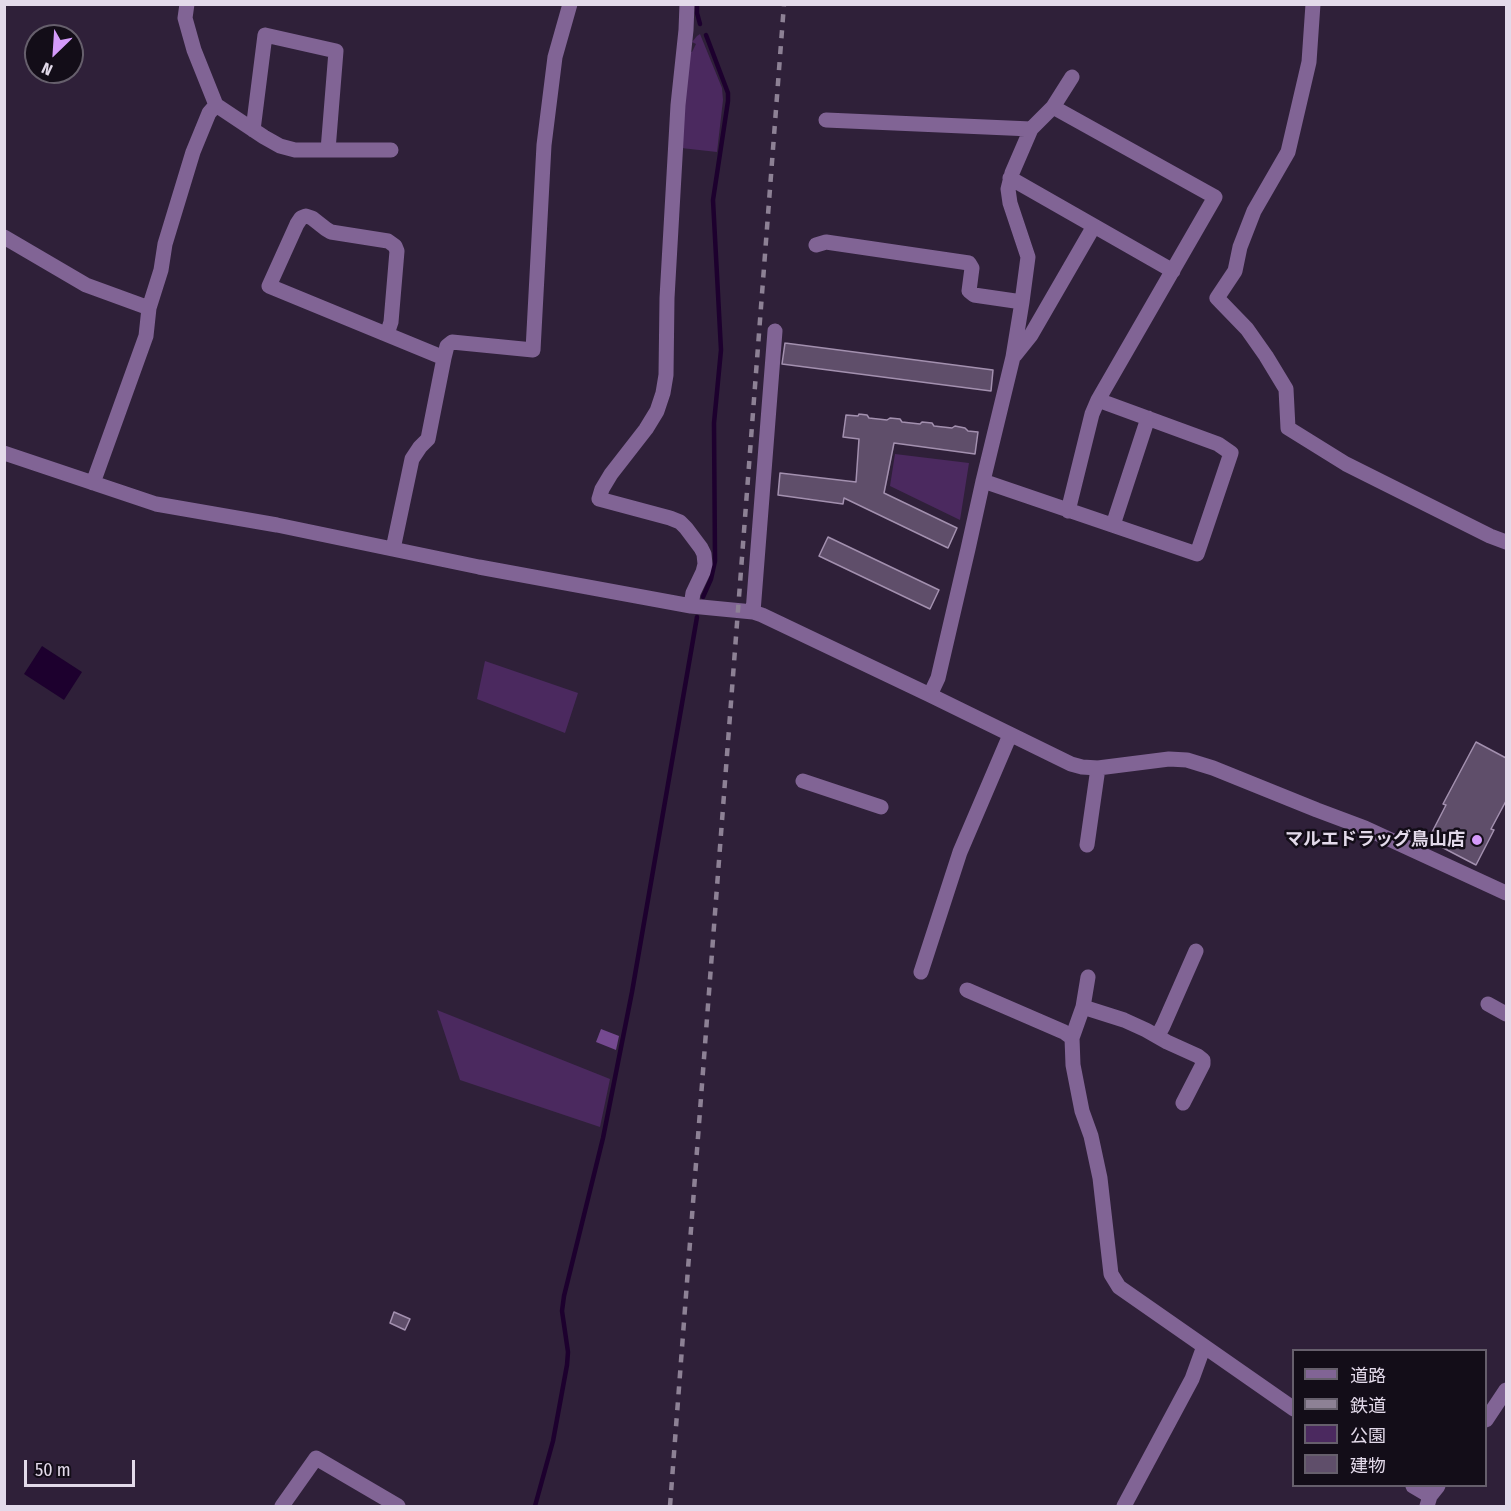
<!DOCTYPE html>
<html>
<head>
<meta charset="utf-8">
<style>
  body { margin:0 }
  #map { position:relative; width:1511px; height:1511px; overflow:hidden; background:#2f2039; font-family:"Fira Sans Condensed","Noto Sans JP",sans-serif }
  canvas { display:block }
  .frame { position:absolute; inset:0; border:6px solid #e3daea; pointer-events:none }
  .legend { position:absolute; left:1292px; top:1349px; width:195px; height:138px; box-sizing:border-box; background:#130d18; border:2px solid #665f6c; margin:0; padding:8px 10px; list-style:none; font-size:18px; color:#e3daea }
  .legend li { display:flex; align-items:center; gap:12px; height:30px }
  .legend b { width:30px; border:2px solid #665f6c }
  .north { position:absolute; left:24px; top:24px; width:60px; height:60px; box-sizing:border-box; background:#130d18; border:2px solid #665f6c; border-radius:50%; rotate:205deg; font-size:16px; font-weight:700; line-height:24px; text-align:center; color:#e3daea }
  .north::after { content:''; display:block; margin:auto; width:21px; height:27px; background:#d59bfb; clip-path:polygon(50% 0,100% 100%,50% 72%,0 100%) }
  .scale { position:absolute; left:24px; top:1460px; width:111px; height:27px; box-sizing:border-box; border:3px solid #e3daea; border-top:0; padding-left:8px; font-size:18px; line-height:21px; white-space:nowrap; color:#e3daea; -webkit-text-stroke:4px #130d18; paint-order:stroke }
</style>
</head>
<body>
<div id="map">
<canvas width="1511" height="1511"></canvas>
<div class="frame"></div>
<ul class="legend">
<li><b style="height:8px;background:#816495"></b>道路</li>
<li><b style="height:8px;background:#8d8195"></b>鉄道</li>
<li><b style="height:16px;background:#4b295f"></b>公園</li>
<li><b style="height:16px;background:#5f4e6a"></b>建物</li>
</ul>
<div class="north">N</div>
<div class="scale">50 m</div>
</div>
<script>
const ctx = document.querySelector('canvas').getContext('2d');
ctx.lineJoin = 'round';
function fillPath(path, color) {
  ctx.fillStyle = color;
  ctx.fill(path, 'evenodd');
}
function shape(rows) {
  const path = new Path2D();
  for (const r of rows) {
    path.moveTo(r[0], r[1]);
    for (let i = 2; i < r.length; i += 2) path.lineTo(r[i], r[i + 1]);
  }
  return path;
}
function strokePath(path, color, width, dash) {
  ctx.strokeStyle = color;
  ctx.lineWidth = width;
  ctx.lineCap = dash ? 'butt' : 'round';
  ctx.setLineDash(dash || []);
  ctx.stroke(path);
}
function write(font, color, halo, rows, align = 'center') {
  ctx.font = font + ' "Fira Sans Condensed","Noto Sans JP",sans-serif';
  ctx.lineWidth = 5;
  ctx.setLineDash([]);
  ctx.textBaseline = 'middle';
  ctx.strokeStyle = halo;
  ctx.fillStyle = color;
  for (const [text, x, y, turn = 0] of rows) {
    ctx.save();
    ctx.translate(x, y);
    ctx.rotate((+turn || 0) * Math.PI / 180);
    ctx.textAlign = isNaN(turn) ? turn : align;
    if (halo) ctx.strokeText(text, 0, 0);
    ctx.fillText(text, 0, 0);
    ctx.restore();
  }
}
fillPath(shape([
  [700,34,722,88,723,100,717,152,681,148,688,51,692,52,696,44,692,42,697,36],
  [895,454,969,463,960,520,890,486],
  [485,661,578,693,565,733,477,699],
  [437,1010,610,1079,600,1127,460,1080]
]), '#4b295f');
fillPath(shape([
  [601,1029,619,1036,616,1050,596,1042]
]), '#754990');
fillPath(shape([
  [42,646,82,672,64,700,24,674]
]), '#1d002e');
strokePath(shape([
  [697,4,697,13,700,24],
  [703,597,711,579,715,561,714,423,721,350,713,200,728,101,728,93,706,35],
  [535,1506,553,1441,567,1365,568,1352,562,1311,564,1296,603,1138,632,992,697,617]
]), '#1d002e', 4.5);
const building = shape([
  [785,343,993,370,991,391,782,364,785,343],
  [859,414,867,415,869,418,887,420,890,418,900,419,902,422,920,424,922,422,932,423,934,426,952,428,955,426,965,428,968,431,978,432,975,454,894,443,884,493,957,528,948,548,844,498,843,504,778,495,780,473,856,482,859,439,843,437,846,415,858,416,859,414],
  [828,537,939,590,930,609,819,556,828,537],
  [1476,742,1506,758,1506,801,1491,829,1494,830,1476,865,1428,840,1446,805,1443,804,1476,742],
  [394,1312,410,1319,405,1330,390,1323,394,1312]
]);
fillPath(building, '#5f4e6a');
strokePath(building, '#a390af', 1.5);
strokePath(shape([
  [687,4,686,30,678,105,667,298,666,375,663,393,657,411,646,429,611,474,602,489,599,499,670,518,680,522,686,528,701,548,704,554,705,564,703,572,693,593,691,606],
  [1313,4,1309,62,1288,152,1254,211,1240,247,1235,271,1217,298,1247,329,1266,356,1286,389,1288,428,1346,464,1490,536,1506,542],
  [216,105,264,137,280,146,295,150,391,150],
  [1053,107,1215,197,1098,400,1092,414,1068,511],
  [826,120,1031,129],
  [253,130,265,35,336,51,328,150],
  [1010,178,1173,271],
  [4,237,86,285,149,308],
  [816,245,826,242,969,263,972,268,969,291,974,295,1022,302],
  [387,334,391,322,397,251,395,246,388,241,331,232,326,229,312,218,306,216,301,218,297,224,269,286,444,358],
  [1015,355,1031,335,1094,226],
  [4,453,156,504,277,525,479,567,691,606,753,612,762,615,930,695,1071,764,1082,767,1098,768,1169,759,1187,760,1213,768,1317,810,1365,828,1506,893],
  [983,481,1197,554,1231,453,1218,444,1098,400],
  [93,483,146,336,149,308,161,270,165,244,193,152,209,113,216,105,194,50,185,18,187,4],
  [1113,525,1148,418],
  [393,549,412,459,420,447,428,439,444,358,447,346,452,342,533,350,544,145,555,57,570,4],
  [753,612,775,331],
  [930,695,938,678,968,549,983,481,1013,357,1022,302,1028,257,1010,203,1008,189,1012,173,1031,129,1053,107,1072,77],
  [803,781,881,807],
  [1087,845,1098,768],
  [921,972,960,852,1010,735],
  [1088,977,1083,1007,1072,1038,1073,1065,1082,1111,1091,1136,1100,1178,1111,1274,1119,1287,1294,1409],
  [967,990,1064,1032,1072,1038],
  [1488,1004,1506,1014],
  [1083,1007,1124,1020,1146,1030,1167,1042,1198,1056,1203,1060,1203,1064,1183,1103],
  [1158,1035,1163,1026,1196,951],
  [1486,1420,1506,1390],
  [1413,1486,1430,1496],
  [282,1506,316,1458,398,1506],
  [1124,1506,1192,1379,1204,1346],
  [1427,1506,1430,1496,1438,1486]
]), '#816495', 15);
strokePath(shape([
  [670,1506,784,4]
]), '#8d8195', 4.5, [8, 8]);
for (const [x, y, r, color] of [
  [1477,840,6,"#d59bfb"]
]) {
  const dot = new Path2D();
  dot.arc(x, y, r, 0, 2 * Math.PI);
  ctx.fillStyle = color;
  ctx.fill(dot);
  strokePath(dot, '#130d18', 2);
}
write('bold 18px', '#e3daea', '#130d18', [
  ["マルエドラッグ鳥山店",1465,840]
], 'right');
</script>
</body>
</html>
